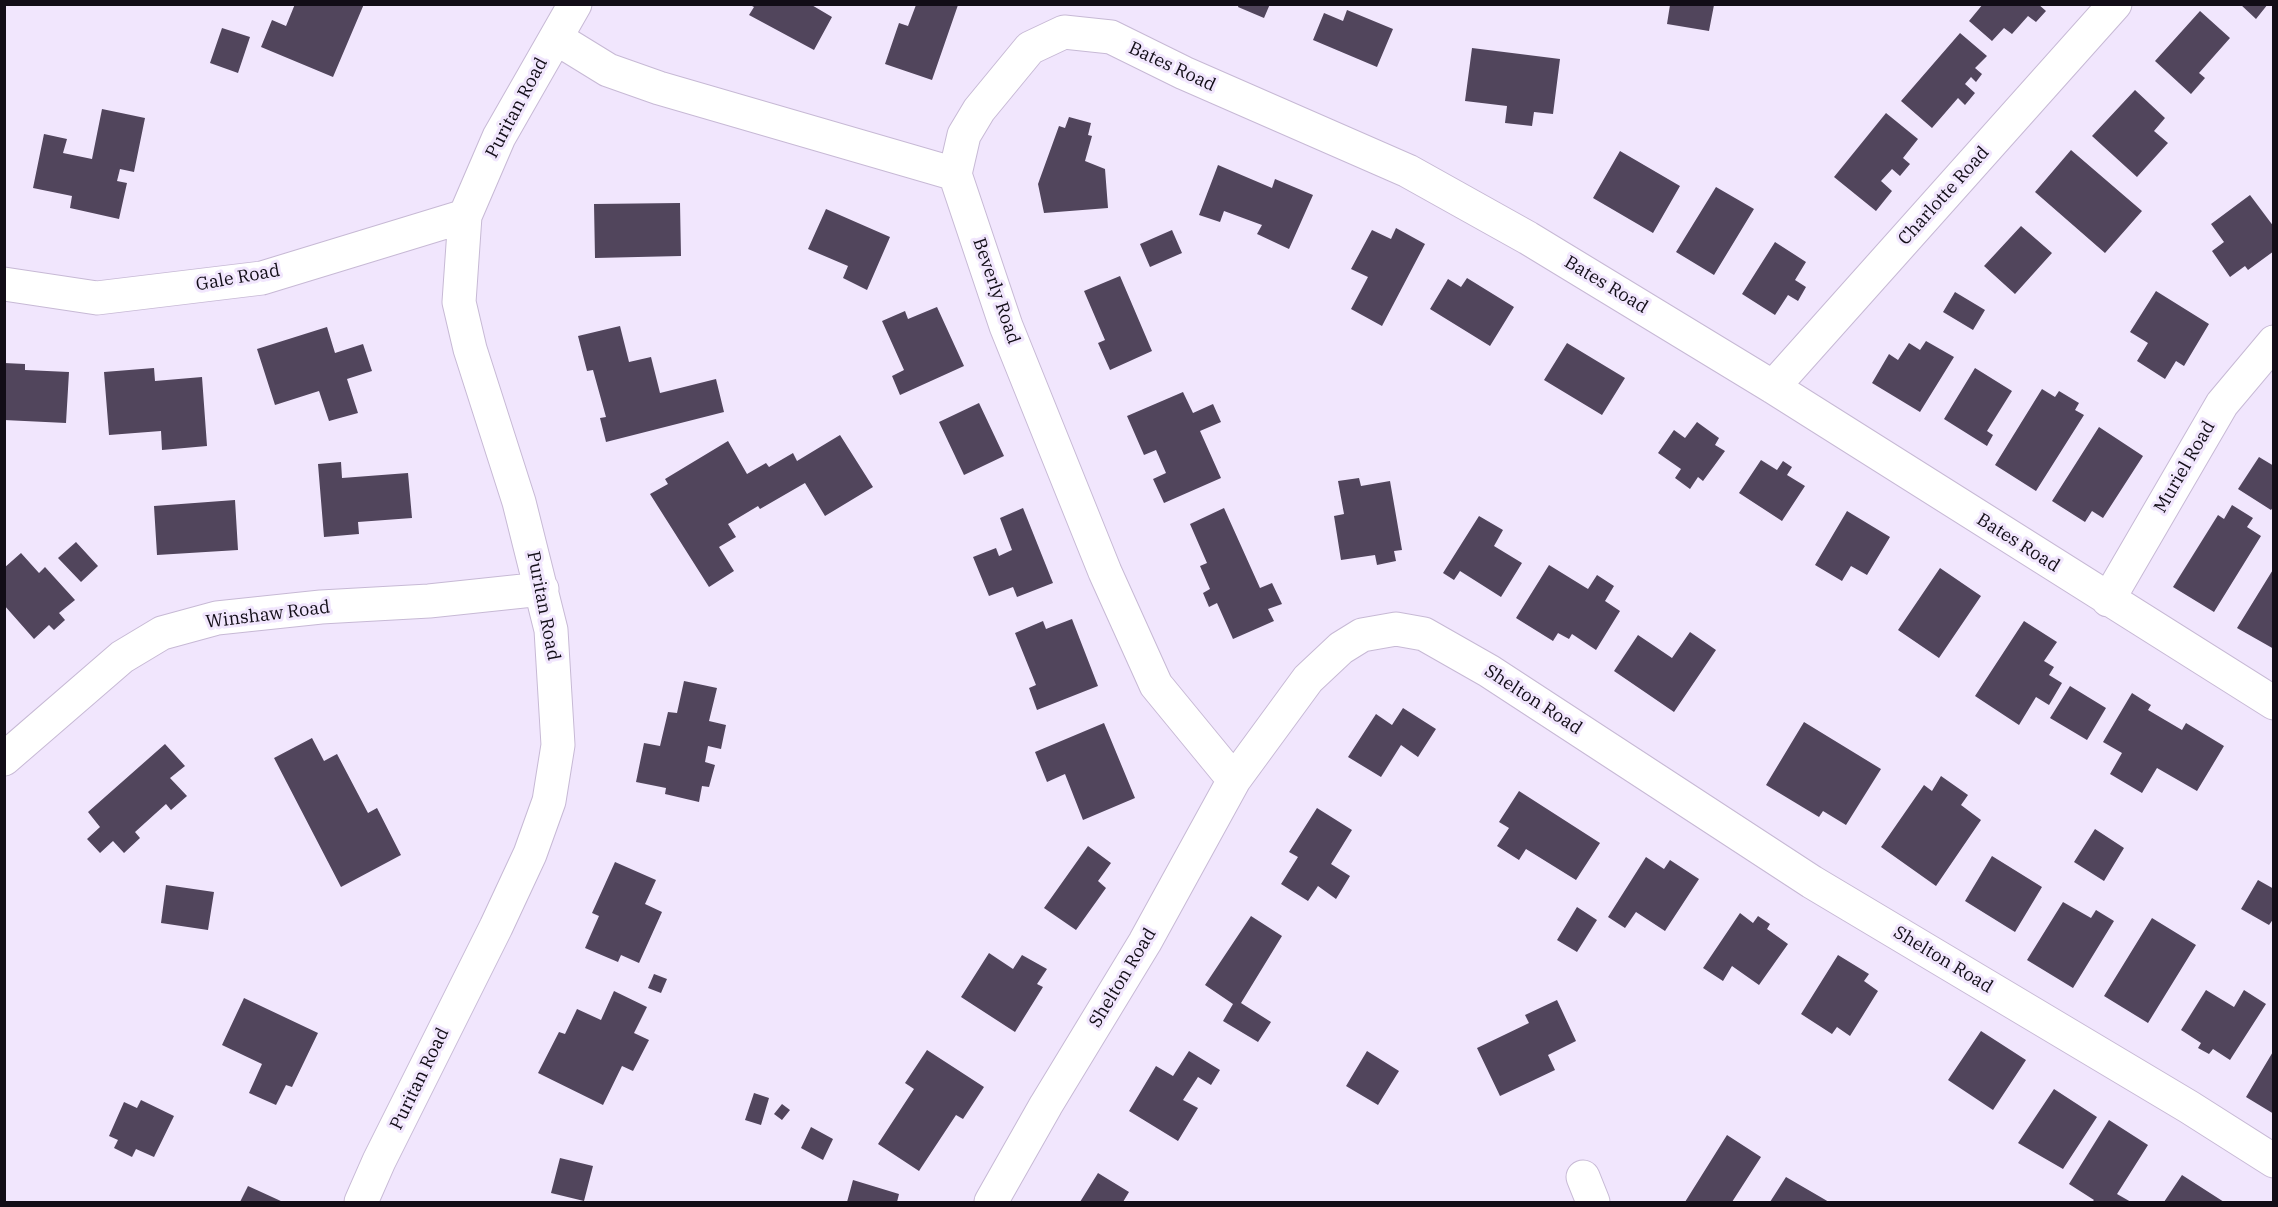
<!DOCTYPE html>
<html>
<head>
<meta charset="utf-8">
<style>
  body { margin:0 }
  #map { position:relative; width:2278px; height:1207px; overflow:hidden; background:#f1e6fd; font-family:"IBM Plex Serif",serif }
  canvas { display:block }
  .frame { position:absolute; inset:0; border:6px solid #120d17; pointer-events:none }
</style>
</head>
<body>
<div id="map">
<canvas width="2278" height="1207"></canvas>
<div class="frame"></div>
</div>
<script>
const ctx = document.querySelector('canvas').getContext('2d');
ctx.lineJoin = 'round';
function fillPath(path, color) {
  ctx.fillStyle = color;
  ctx.fill(path, 'evenodd');
}
function shape(rows) {
  const path = new Path2D();
  for (const r of rows) {
    path.moveTo(r[0], r[1]);
    for (let i = 2; i < r.length; i += 2) path.lineTo(r[i], r[i + 1]);
  }
  return path;
}
function strokePath(path, color, width, dash) {
  ctx.strokeStyle = color;
  ctx.lineWidth = width;
  ctx.lineCap = dash ? 'butt' : 'round';
  ctx.setLineDash(dash || []);
  ctx.stroke(path);
}
function write(font, color, halo, rows, align = 'center') {
  ctx.font = font + ' "IBM Plex Serif",serif';
  ctx.lineWidth = 6;
  ctx.setLineDash([]);
  ctx.textBaseline = 'middle';
  ctx.strokeStyle = halo;
  ctx.fillStyle = color;
  for (const [text, x, y, turn = 0] of rows) {
    ctx.save();
    ctx.translate(x, y);
    ctx.rotate((+turn || 0) * Math.PI / 180);
    ctx.textAlign = isNaN(turn) ? turn : align;
    if (halo) ctx.strokeText(text, 0, 0);
    ctx.fillText(text, 0, 0);
    ctx.restore();
  }
}
fillPath(shape([
  [295,4,364,4,333,77,261,47,272,20,286,26],
  [748,4,810,4,832,17,814,50,749,15,754,7],
  [1239,4,1270,4,1264,18,1238,7],
  [1983,4,2038,4,2046,11,2036,22,2028,16,2012,34,2004,28,1992,41,1969,21],
  [2240,4,2268,4,2256,19],
  [916,5,958,5,932,80,885,64,899,23,908,26],
  [1670,5,1714,5,1709,31,1667,24],
  [1347,10,1393,29,1377,67,1313,40,1324,13,1343,21],
  [2200,11,2230,38,2199,73,2205,78,2191,94,2155,61],
  [222,28,250,37,238,73,210,63],
  [1960,33,1987,56,1975,68,1982,74,1976,82,1971,77,1965,84,1975,93,1965,105,1958,98,1932,128,1901,101],
  [1472,48,1560,59,1553,114,1534,112,1532,126,1505,123,1507,106,1465,101],
  [2135,90,2165,118,2154,131,2168,143,2137,177,2092,136],
  [102,109,145,118,134,172,120,169,117,181,127,183,119,219,70,208,72,196,33,188,44,134,67,139,63,153,92,159],
  [1886,113,1918,139,1903,158,1910,164,1900,176,1892,169,1881,181,1892,191,1876,211,1834,177],
  [1069,117,1091,123,1088,135,1092,136,1085,161,1105,169,1108,208,1044,213,1038,184,1059,126,1065,128],
  [2071,150,2142,211,2105,253,2035,192],
  [1620,151,1680,186,1653,233,1593,198],
  [1218,165,1272,188,1275,179,1313,195,1289,249,1257,234,1262,225,1224,211,1220,222,1199,215],
  [1716,187,1754,209,1714,275,1676,252],
  [2250,195,2274,227,2274,251,2248,270,2245,266,2230,277,2212,251,2224,242,2211,224],
  [680,203,681,256,595,258,594,204],
  [826,209,890,237,867,290,843,278,848,266,808,249],
  [2021,226,2052,253,2015,294,1984,266],
  [1396,228,1425,244,1382,326,1351,309,1368,277,1351,269,1372,230,1391,239],
  [1172,230,1182,253,1150,267,1140,244],
  [1775,242,1806,262,1795,280,1806,287,1798,301,1788,295,1775,315,1742,294],
  [1120,276,1152,351,1110,370,1098,343,1105,340,1084,291],
  [1467,278,1514,307,1490,346,1430,309,1448,279,1461,287],
  [2156,291,2209,324,2184,366,2176,361,2165,379,2137,361,2148,343,2130,332],
  [1955,292,1985,310,1973,330,1943,312],
  [937,307,964,366,900,395,892,376,904,370,882,321,905,311,908,319],
  [620,326,629,362,651,357,660,393,716,379,724,412,606,442,600,418,606,417,593,370,587,371,578,336],
  [327,327,335,353,363,344,372,371,347,379,358,413,329,421,319,391,275,405,257,349],
  [1926,341,1954,357,1920,412,1872,383,1889,354,1898,360,1909,343,1920,350],
  [1567,343,1625,378,1602,415,1544,380],
  [4,363,25,364,25,370,69,372,66,423,4,420],
  [154,368,155,381,202,377,207,446,162,450,161,431,109,435,104,372],
  [1975,368,2012,391,1987,431,1993,435,1987,446,1944,419],
  [2042,389,2055,397,2059,391,2079,403,2075,410,2084,415,2036,491,1995,465],
  [1183,392,1193,413,1213,404,1221,422,1200,431,1221,478,1164,503,1153,479,1166,473,1156,450,1144,455,1127,416],
  [979,403,1004,456,964,475,939,422],
  [1697,422,1719,438,1715,445,1725,451,1703,481,1698,477,1690,489,1675,478,1681,469,1658,453,1674,430,1685,438],
  [2099,427,2143,456,2103,518,2092,511,2085,522,2052,501],
  [840,435,873,487,825,516,805,483,760,509,758,506,728,524,736,537,719,547,734,571,709,587,650,494,668,484,665,479,728,441,747,474,766,463,769,467,793,453,797,461],
  [2259,457,2274,466,2274,506,2271,510,2238,489],
  [1761,460,1777,470,1783,461,1792,467,1787,475,1805,486,1782,521,1739,493],
  [341,462,342,478,408,473,412,518,358,522,359,534,324,537,318,464],
  [1359,478,1361,486,1390,481,1402,550,1394,551,1396,561,1377,565,1375,555,1341,560,1334,516,1344,514,1338,481],
  [235,500,238,550,157,555,154,506],
  [2232,505,2253,518,2247,527,2261,536,2214,612,2173,587,2218,515,2224,519],
  [1023,508,1053,583,1017,597,1013,587,989,596,973,557,996,548,999,556,1012,550,1000,518],
  [1224,508,1260,588,1272,583,1282,604,1268,609,1274,621,1233,639,1217,603,1209,607,1203,593,1210,589,1200,566,1207,563,1190,524],
  [1847,511,1890,537,1867,575,1851,566,1842,581,1815,565],
  [1479,516,1503,530,1494,546,1522,563,1501,597,1460,571,1454,580,1443,573],
  [76,542,98,566,81,582,58,558],
  [21,553,39,573,45,567,75,600,59,613,65,620,54,630,49,625,34,639,4,605,4,568],
  [1549,565,1588,589,1597,575,1614,586,1605,601,1620,611,1596,650,1572,634,1569,639,1558,633,1553,641,1516,618],
  [1940,568,1981,596,1939,658,1898,630],
  [2274,568,2274,649,2237,628],
  [1072,619,1098,686,1037,710,1029,688,1036,685,1015,633,1043,621,1046,629],
  [2024,621,2057,642,2044,661,2054,667,2049,675,2062,683,2049,705,2036,697,2019,725,1975,696],
  [1690,632,1716,650,1674,712,1614,671,1638,635,1672,658],
  [684,681,717,688,709,721,726,725,721,749,708,746,705,762,715,765,709,787,702,786,699,802,665,794,666,788,636,782,644,743,660,746,668,712,677,713],
  [2070,686,2106,708,2087,740,2050,718],
  [2132,693,2151,705,2148,710,2182,730,2186,723,2224,746,2197,791,2157,768,2142,793,2110,774,2122,753,2103,742],
  [1403,708,1436,729,1418,757,1401,745,1381,777,1348,757,1376,714,1392,725],
  [1804,722,1881,769,1846,825,1823,811,1819,817,1766,785],
  [1104,723,1135,798,1083,820,1065,774,1047,782,1035,752],
  [312,738,324,761,337,754,368,813,377,808,401,855,341,887,274,758],
  [165,744,185,766,170,778,187,796,171,810,166,804,135,832,140,838,124,853,113,841,100,853,87,839,100,827,88,812],
  [1941,776,1968,795,1961,805,1981,820,1936,886,1881,847,1924,785,1932,791],
  [1519,791,1600,843,1576,880,1526,849,1519,860,1497,846,1509,828,1499,822],
  [1317,808,1352,830,1331,864,1350,876,1336,899,1318,886,1308,901,1281,884,1298,857,1289,852],
  [2095,829,2124,848,2104,881,2074,862],
  [1088,846,1111,863,1098,881,1106,888,1076,930,1044,908],
  [1992,856,2042,887,2015,932,1965,901],
  [1646,857,1664,869,1670,860,1699,879,1665,931,1636,912,1625,928,1608,917],
  [615,862,656,880,645,904,662,912,639,963,621,955,618,962,585,948,599,916,592,913],
  [2258,880,2274,889,2274,918,2269,925,2241,909],
  [166,885,214,892,208,930,161,923],
  [2063,902,2091,918,2096,910,2114,921,2073,988,2027,960],
  [1577,907,1597,920,1577,952,1557,940],
  [1740,913,1753,923,1758,916,1770,924,1767,929,1788,944,1759,985,1732,966,1723,981,1703,968],
  [1251,916,1282,936,1241,1003,1271,1022,1258,1042,1223,1021,1233,1004,1205,985],
  [2152,918,2196,945,2148,1023,2104,996],
  [989,953,1013,969,1022,955,1047,969,1037,984,1043,987,1015,1032,961,997],
  [1838,955,1869,974,1864,981,1878,991,1850,1036,1837,1027,1832,1034,1801,1014],
  [654,974,667,979,661,993,648,988],
  [2206,990,2234,1007,2244,990,2266,1004,2230,1060,2213,1049,2209,1054,2198,1048,2201,1043,2181,1030],
  [614,991,647,1007,634,1033,649,1040,633,1071,622,1066,603,1105,538,1073,559,1032,565,1034,577,1009,601,1020],
  [244,998,318,1033,292,1087,286,1085,276,1105,249,1093,262,1064,222,1045],
  [1557,1000,1576,1041,1548,1055,1555,1070,1500,1096,1477,1048,1529,1023,1525,1015],
  [1981,1031,2026,1060,1993,1110,1948,1080],
  [927,1050,984,1087,963,1119,956,1115,919,1171,878,1144,914,1089,905,1083],
  [2274,1050,2274,1114,2246,1097],
  [1189,1051,1220,1070,1211,1085,1198,1077,1183,1100,1198,1108,1178,1141,1129,1111,1156,1066,1173,1076],
  [1367,1051,1399,1071,1378,1105,1346,1086],
  [2054,1089,2097,1117,2063,1169,2018,1143],
  [754,1093,769,1098,761,1125,745,1120],
  [141,1100,174,1116,154,1157,136,1149,132,1157,114,1148,118,1140,109,1136,124,1102,137,1108],
  [782,1104,790,1110,782,1120,774,1114],
  [2109,1120,2148,1145,2117,1194,2131,1202,2092,1202,2094,1200,2069,1184],
  [811,1127,833,1139,823,1160,801,1148],
  [1727,1135,1761,1157,1732,1202,1685,1202],
  [560,1158,593,1166,584,1201,551,1193],
  [1098,1173,1129,1192,1123,1202,1080,1202],
  [2182,1175,2224,1202,2164,1202],
  [1786,1177,1829,1202,1770,1202],
  [853,1180,899,1194,897,1202,847,1202],
  [248,1186,283,1202,240,1202]
]), '#51455c');
const minor = shape([
  [556,38,608,70,659,88,955,174,1006,326,1105,572,1156,685,1234,780],
  [955,174,964,135,979,110,1030,48,1064,32,1111,37,1184,73,1408,171,1528,238,1773,387,2274,703],
  [4,284,97,298,262,278,465,216],
  [1773,387,2115,4],
  [2108,600,2222,404,2274,342],
  [4,759,122,657,162,633,217,618,321,607,429,601,542,589],
  [1583,1177,1593,1202],
  [361,1202,379,1161,496,927,530,854,549,801,558,745,551,630,519,502,470,349,459,302,465,216,499,137,575,4],
  [991,1202,1046,1105,1145,942,1234,780,1308,679,1341,648,1362,635,1396,629,1424,634,1489,671,1812,882,2189,1107,2274,1161]
]);
strokePath(minor, '#c7b9d5', 35);
strokePath(minor, '#fff', 33);
write('18px', '#120d17', '#f1e6fd', [
  ["Bates Road",1172,67,25],
  ["Puritan Road",517,108,-62],
  ["Charlotte Road",1944,196,-48],
  ["Gale Road",238,278,-10],
  ["Bates Road",1606,285,31],
  ["Beverly Road",996,291,71],
  ["Muriel Road",2185,467,-60],
  ["Bates Road",2018,543,32],
  ["Puritan Road",543,606,79],
  ["Winshaw Road",268,615,-7],
  ["Shelton Road",1533,700,33],
  ["Shelton Road",1943,960,31],
  ["Shelton Road",1123,978,-59],
  ["Puritan Road",420,1079,-64]
]);
</script>
</body>
</html>
